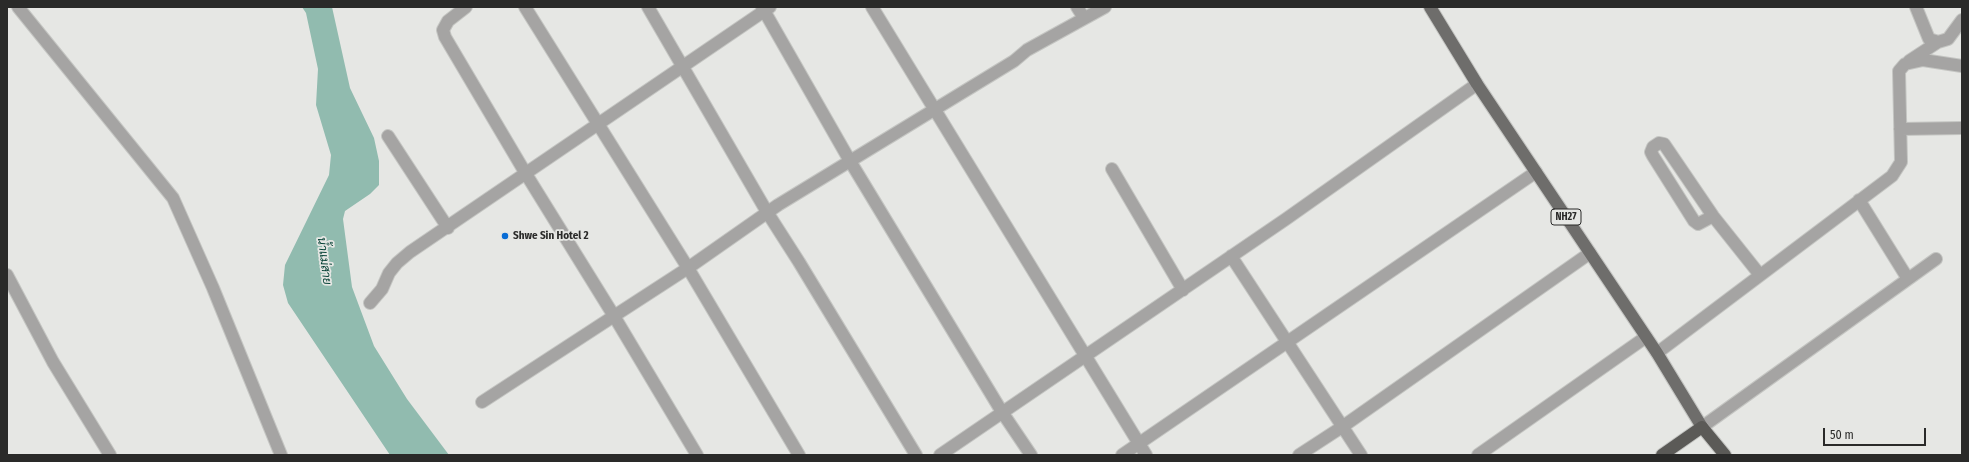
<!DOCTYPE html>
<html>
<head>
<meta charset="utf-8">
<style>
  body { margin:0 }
  #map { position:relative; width:1969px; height:462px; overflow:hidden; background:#e6e7e4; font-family:"Fira Sans Condensed",sans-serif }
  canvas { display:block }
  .frame { position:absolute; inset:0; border:8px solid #2a2a29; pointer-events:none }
  .scale { position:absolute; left:1823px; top:428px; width:103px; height:18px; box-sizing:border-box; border:2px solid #2a2a29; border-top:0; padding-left:5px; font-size:12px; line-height:14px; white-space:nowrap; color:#2a2a29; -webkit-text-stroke:3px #e6e7e4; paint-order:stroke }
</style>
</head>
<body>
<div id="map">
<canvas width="1969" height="462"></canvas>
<div class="frame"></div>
<div class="scale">50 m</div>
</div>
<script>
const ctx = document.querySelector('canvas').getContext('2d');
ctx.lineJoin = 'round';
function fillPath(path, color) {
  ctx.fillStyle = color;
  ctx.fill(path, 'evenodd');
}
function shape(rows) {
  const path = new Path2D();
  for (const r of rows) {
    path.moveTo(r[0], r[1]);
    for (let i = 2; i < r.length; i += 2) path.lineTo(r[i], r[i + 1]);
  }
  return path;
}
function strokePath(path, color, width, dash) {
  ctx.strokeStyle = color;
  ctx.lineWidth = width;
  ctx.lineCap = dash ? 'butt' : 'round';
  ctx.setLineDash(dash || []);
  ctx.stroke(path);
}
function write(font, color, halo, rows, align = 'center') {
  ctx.font = font + ' "Fira Sans Condensed",Sarabun,sans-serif';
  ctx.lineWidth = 3.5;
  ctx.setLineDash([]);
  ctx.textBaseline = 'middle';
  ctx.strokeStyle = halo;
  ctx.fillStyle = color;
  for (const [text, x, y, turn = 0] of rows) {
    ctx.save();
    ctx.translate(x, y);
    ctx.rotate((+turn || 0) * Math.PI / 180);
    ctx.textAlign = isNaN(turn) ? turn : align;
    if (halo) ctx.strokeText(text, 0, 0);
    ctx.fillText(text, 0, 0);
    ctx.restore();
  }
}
fillPath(shape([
  [302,7,332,7,350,88,374,138,379,161,379,185,370,194,345,211,343,219,352,287,374,346,407,399,449,455,390,455,288,303,283,285,285,265,329,175,331,155,316,105,318,69,306,13]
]), '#91bbaf');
const minor = shape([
  [18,7,173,198,213,288,281,455],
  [466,7,448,21,443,30,445,37,526,174,614,316,482,402],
  [525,7,688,268,799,455],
  [648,7,767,212,799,262,916,455],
  [762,7,850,161,1002,412,1031,455],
  [872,7,1146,455],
  [1077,7,1084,18],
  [1916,7,1929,39,1938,42,1948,39,1962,20],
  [1909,61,1938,42],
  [1900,129,1962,128],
  [388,136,448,228],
  [1112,169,1183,290],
  [1859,200,1908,279],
  [1713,216,1698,224,1694,221,1653,156,1651,152,1653,147,1659,143,1664,144,1713,216,1760,275],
  [1231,256,1361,455],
  [7,275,53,362,110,455],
  [370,303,382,289,389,273,397,263,410,252,770,7],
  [1657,353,1892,176,1901,162,1899,71,1905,64,1923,60,1962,66],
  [1702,427,1936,259],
  [697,455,614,316,688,268,778,205,1014,61,1027,50,1105,7],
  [940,455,1286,219,1477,84],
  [1122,455,1536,172],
  [1299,455,1342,427,1590,253],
  [1478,455,1646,337]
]);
const major = shape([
  [1430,7,1477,84,1657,353,1702,427]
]);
const highway = shape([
  [1662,455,1702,427,1725,455]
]);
strokePath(minor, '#c4c5c2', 14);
strokePath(major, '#c4c5c2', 14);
strokePath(highway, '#c4c5c2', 14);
strokePath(minor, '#a5a4a3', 12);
strokePath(major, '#6e6d6b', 12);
strokePath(highway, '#5b5a57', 12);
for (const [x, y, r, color] of [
  [505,236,4,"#076cd5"]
]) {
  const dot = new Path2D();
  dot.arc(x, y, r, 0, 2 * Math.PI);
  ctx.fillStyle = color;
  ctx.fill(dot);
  strokePath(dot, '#e6e7e4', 1.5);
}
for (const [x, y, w] of [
  [1566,217,30]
]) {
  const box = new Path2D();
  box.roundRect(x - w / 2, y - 8, w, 16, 3);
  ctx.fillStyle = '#e6e7e4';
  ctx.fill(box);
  strokePath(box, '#2a2a29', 1);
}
write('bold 10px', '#2a2a29', null, [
  ["NH27",1566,217]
]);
write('bold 11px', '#2a2a29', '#e6e7e4', [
  ["Shwe Sin Hotel 2",513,236]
], 'left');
write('italic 12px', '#003e32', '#e6e7e4', [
  ["น้ำแม่สาย",324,261,83]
]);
</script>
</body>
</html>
